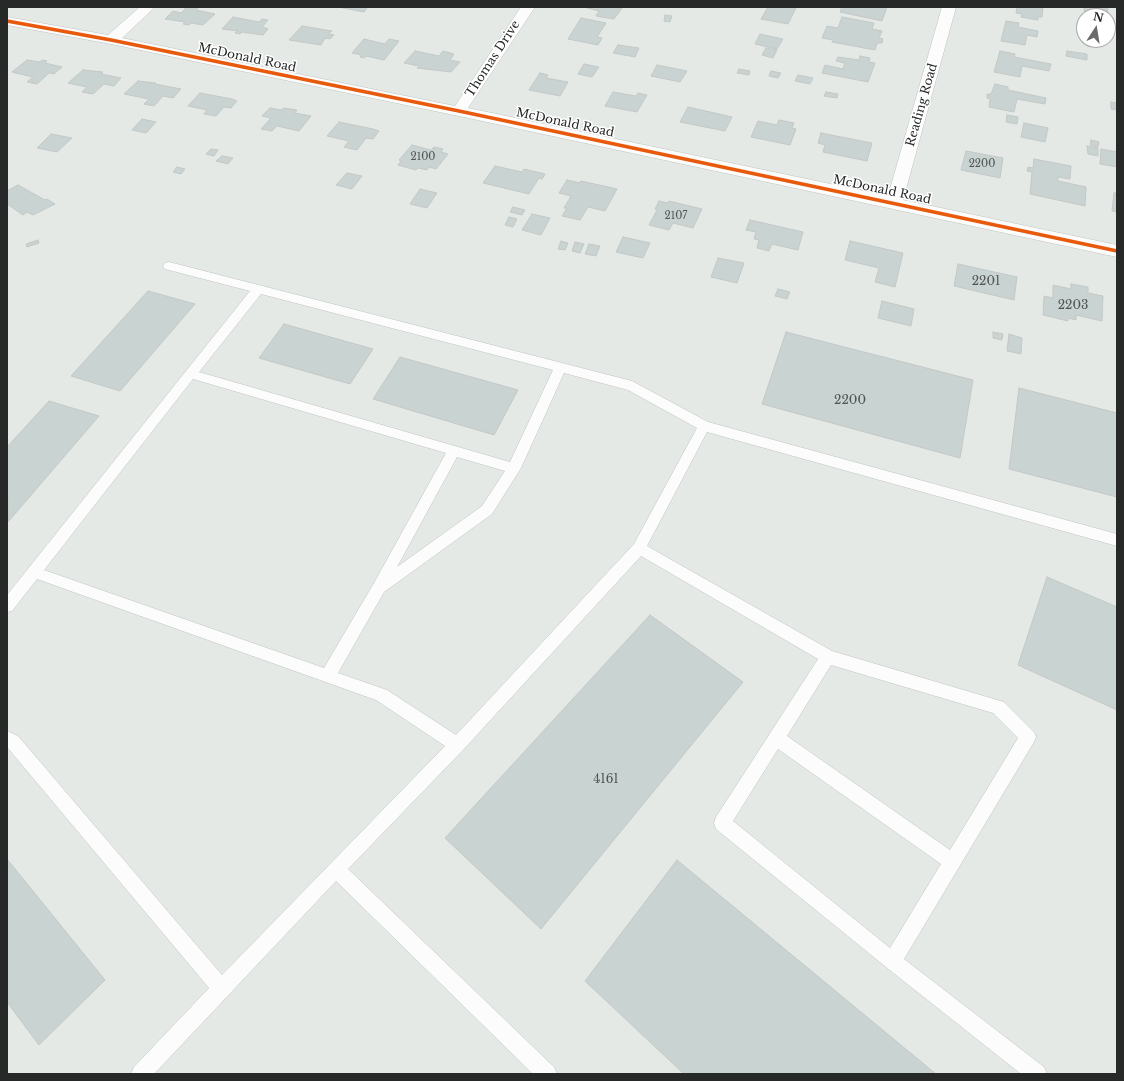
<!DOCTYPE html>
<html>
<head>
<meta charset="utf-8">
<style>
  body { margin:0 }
  #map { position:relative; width:1124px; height:1081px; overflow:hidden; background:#e4e9e6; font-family:"Libre Baskerville",serif }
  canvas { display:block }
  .frame { position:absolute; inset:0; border:8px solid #272928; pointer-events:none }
  .north { position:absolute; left:1076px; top:8px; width:40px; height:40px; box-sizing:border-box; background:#fff; border:1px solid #a9a9a9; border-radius:50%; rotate:12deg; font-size:11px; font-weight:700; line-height:16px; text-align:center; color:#272928 }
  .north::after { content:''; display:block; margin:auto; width:14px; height:18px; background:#696c6a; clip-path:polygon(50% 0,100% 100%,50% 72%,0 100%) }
</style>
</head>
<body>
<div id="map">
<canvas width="1124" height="1081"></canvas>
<div class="frame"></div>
<div class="north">N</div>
</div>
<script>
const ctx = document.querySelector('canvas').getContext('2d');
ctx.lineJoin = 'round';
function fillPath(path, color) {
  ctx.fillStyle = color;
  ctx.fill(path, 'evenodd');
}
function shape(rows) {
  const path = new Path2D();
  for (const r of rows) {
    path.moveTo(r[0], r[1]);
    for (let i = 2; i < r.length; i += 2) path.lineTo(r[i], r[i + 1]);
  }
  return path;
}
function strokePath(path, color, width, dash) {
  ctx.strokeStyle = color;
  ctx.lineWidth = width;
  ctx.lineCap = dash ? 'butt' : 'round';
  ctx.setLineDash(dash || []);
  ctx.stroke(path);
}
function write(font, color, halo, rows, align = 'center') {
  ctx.font = font + ' "Libre Baskerville",serif';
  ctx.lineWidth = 3;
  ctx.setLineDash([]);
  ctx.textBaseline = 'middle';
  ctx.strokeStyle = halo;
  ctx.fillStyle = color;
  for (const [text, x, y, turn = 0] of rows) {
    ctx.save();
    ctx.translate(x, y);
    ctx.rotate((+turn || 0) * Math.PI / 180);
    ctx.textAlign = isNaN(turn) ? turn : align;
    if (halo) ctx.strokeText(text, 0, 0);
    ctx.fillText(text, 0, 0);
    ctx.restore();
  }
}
const building = shape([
  [187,7,199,7,196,10,215,14,203,25,191,23,189,25,183,24,185,22,165,19,173,11,181,13,187,7],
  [338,7,368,7,364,12,338,7],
  [588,7,614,7,622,8,614,19,596,16,599,11,587,8,588,7],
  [768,7,791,7,796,8,788,24,761,19,768,7],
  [842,7,887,7,882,21,840,12,842,7],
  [1017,7,1043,7,1042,17,1038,17,1038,20,1021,17,1022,14,1016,13,1017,7],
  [1084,7,1108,8,1107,16,1084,11,1084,7],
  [665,15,672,16,670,22,664,21,665,15],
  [233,17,259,22,262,19,268,20,262,27,268,29,263,35,242,32,240,34,235,33,238,31,222,29,233,17],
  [842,17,874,23,872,29,882,31,879,38,883,39,882,43,877,43,875,50,832,42,833,40,822,38,827,26,838,28,842,17],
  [581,18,606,23,597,37,602,38,598,45,568,39,581,18],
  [1006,21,1019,23,1018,27,1038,31,1037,37,1027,35,1025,45,1001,41,1006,21],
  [302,26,332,31,328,34,334,35,330,39,325,38,321,45,289,40,302,26],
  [760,34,783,39,777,49,755,44,760,34],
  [364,39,385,44,389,39,399,41,384,60,366,56,364,58,360,57,362,55,352,53,364,39],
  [618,45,639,48,635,57,613,53,618,45],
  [766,48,777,50,773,58,762,55,766,48],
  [415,51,439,56,443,51,454,54,450,60,460,62,451,72,417,68,419,66,404,63,415,51],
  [1000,51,1015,54,1014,57,1051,64,1049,71,1022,66,1020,77,994,72,1000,51],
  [1067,51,1087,54,1087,60,1066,56,1067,51],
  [860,56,870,58,869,62,875,63,868,82,822,73,825,65,843,69,845,63,836,61,838,57,859,60,860,56],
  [27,60,40,62,42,60,47,61,45,63,62,67,54,74,49,73,37,84,27,82,33,77,12,72,27,60],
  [584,64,599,67,592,77,578,74,584,64],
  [657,65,687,71,680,82,651,76,657,65],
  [739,69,750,71,749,75,737,73,739,69],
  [83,70,103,72,101,74,121,78,114,86,104,84,93,94,82,92,87,87,68,83,83,70],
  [771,71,781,73,778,78,769,76,771,71],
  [540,73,548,75,546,78,568,82,560,96,529,90,540,73],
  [798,75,813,78,810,84,795,81,798,75],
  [138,81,156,83,155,84,181,89,173,98,163,96,154,106,144,104,149,99,124,94,138,81],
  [995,84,1008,87,1008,90,1046,98,1045,104,1017,99,1014,112,989,107,990,99,987,98,987,94,991,94,995,84],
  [613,92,636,96,638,93,647,95,637,112,605,106,613,92],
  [826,92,838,94,837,98,824,96,826,92],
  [200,93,232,99,237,101,231,108,224,107,216,116,204,114,207,110,188,106,200,93],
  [1111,102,1117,103,1117,110,1111,109,1111,102],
  [688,107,732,117,725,131,680,122,688,107],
  [270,108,281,110,284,108,297,110,295,113,311,116,299,131,277,126,272,131,261,129,271,118,262,116,270,108],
  [1007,115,1018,117,1017,124,1006,122,1007,115],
  [142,119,156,122,146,133,132,130,142,119],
  [779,120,794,123,792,128,796,129,790,145,751,137,758,121,777,125,779,120],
  [339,122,373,129,379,131,373,139,366,138,357,150,344,147,349,141,327,136,339,122],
  [1024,123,1048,128,1045,142,1021,137,1024,123],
  [821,133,872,143,867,161,823,152,825,145,818,143,821,133],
  [51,134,72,138,57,152,37,148,51,134],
  [1091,140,1099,142,1098,147,1090,145,1091,140],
  [412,145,431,150,434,147,443,149,441,152,448,154,436,169,429,167,427,170,418,168,416,170,398,165,401,161,399,160,412,145],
  [1087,146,1098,148,1098,156,1088,154,1087,146],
  [211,149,218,150,214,156,206,154,211,149],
  [1101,149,1117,152,1117,167,1100,164,1101,149],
  [966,151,1003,158,1000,178,961,170,966,151],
  [222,156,233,158,228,164,216,161,222,156],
  [1034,159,1071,166,1070,179,1058,177,1058,181,1086,187,1085,206,1030,194,1032,172,1027,171,1028,167,1033,168,1034,159],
  [495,166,522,172,524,169,545,174,542,179,539,178,529,194,483,183,495,166],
  [177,167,185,169,181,174,173,172,177,167],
  [347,173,362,176,352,189,336,185,347,173],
  [567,180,580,183,581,181,617,189,605,211,588,207,580,220,562,216,567,208,564,208,571,196,559,193,567,180],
  [18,185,45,200,47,199,55,204,33,215,27,212,23,215,7,204,7,191,18,185],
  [420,189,437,193,427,208,410,204,420,189],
  [1114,193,1117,193,1117,212,1112,211,1114,193],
  [659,201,668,203,669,201,702,209,693,228,673,223,669,230,649,225,657,210,655,209,659,201],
  [513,207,525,210,522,215,510,212,513,207],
  [532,214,550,218,541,235,522,230,532,214],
  [509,217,517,219,513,227,505,225,509,217],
  [750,220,803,232,798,250,772,244,769,251,757,248,759,240,754,239,756,232,746,230,750,220],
  [623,237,650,243,643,258,616,252,623,237],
  [38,240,39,243,27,247,26,244,38,240],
  [561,241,568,243,565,250,558,249,561,241],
  [850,241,903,253,895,287,875,282,879,268,845,260,850,241],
  [575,242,584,244,580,253,572,251,575,242],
  [589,244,600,246,596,256,585,254,589,244],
  [718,258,744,263,737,283,711,277,718,258],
  [958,264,1017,277,1014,300,954,286,958,264],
  [1071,284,1088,287,1088,293,1103,296,1102,321,1076,315,1076,320,1068,318,1068,321,1043,315,1044,296,1053,298,1053,285,1071,289,1071,284],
  [778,289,790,292,787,299,775,296,778,289],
  [148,291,195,304,120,391,71,376,148,291],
  [882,301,914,309,911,326,878,318,882,301],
  [284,324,373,349,350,384,259,358,284,324],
  [786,332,973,380,960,458,762,404,786,332],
  [993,332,1003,334,1002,340,993,338,993,332],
  [1009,334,1022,338,1021,354,1007,351,1009,334],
  [400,357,518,390,494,435,373,399,400,357],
  [1019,388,1117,413,1117,497,1009,469,1019,388],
  [49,401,99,416,8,522,7,447,49,401],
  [1047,577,1117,607,1117,710,1018,665,1047,577],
  [650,615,743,682,541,929,445,838,650,615],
  [7,859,105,980,39,1045,7,1002,7,859],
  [677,860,936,1074,684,1074,585,981,677,860]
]);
fillPath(building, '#c9d3d1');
strokePath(building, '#c4c7c6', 1);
const service = shape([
  [169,262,632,381,708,422,1117,534,1117,546,707,432,647,546,832,651,1004,702,1034,732,1036,737,1034,742,904,959,1044,1067,1047,1074,1021,1074,886,967,716,829,714,823,716,817,818,659,641,556,463,750,348,869,554,1067,557,1074,533,1074,336,881,154,1074,131,1074,134,1067,209,988,7,747,7,731,18,736,222,975,445,746,376,700,37,579,12,611,7,612,7,595,250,291,165,269,163,266,165,263,169,262],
  [261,294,553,370,510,462,199,372,261,294],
  [564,373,628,390,697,428,634,544,456,735,387,690,338,673,384,592,492,514,521,468,564,373],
  [193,379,446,453,374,583,324,668,44,570,193,379],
  [457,457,505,471,482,506,397,567,457,457],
  [831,665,993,713,1018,738,950,850,787,736,831,665],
  [778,749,941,864,890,948,733,821,778,749]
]);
const minor = shape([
  [140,7,155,7,122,38,455,106,521,7,535,7,468,108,888,196,942,7,956,7,903,200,1117,245,1117,257,459,116,111,44,7,25,7,17,108,35,140,7]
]);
strokePath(service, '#bfc3c1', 1);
strokePath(minor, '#bfc3c1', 1);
fillPath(service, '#fbfcfb');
fillPath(minor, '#fbfcfb');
strokePath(shape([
  [7,21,111,40,459,111,1117,251]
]), '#e8590c', 3.5);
write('10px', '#505453', null, [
  ["2100",423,157],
  ["2200",982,164],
  ["2107",676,216]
]);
write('12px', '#272928', '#fff', [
  ["McDonald Road",247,58,12],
  ["Thomas Drive",493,59,-57],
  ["Reading Road",922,105,-74],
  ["McDonald Road",565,123,12],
  ["McDonald Road",882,190,12]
]);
write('12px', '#505453', null, [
  ["2201",986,282],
  ["2203",1073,306],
  ["2200",850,401],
  ["4161",606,780]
]);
</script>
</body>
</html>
